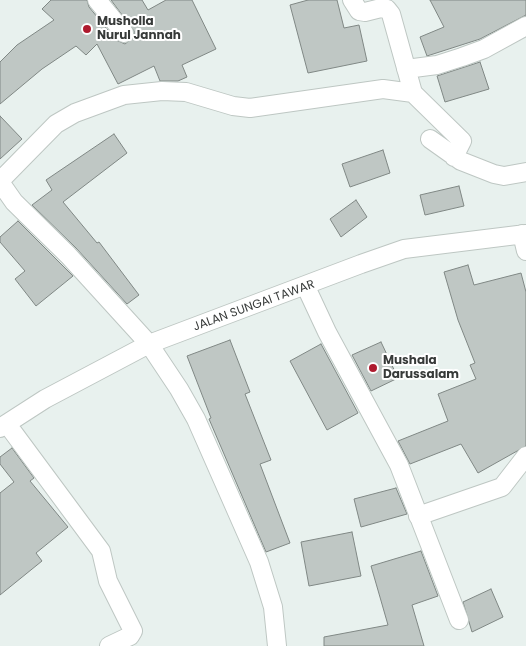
<!DOCTYPE html>
<html>
<head>
<meta charset="utf-8">
<style>
  body { margin:0 }
  canvas { display:block; background:#e8f1ee }
</style>
</head>
<body>
<canvas width="526" height="646"></canvas>
<script>
const ctx = document.querySelector('canvas').getContext('2d');
ctx.lineJoin = 'round';
function fillPath(path, color) {
  ctx.fillStyle = color;
  ctx.fill(path, 'evenodd');
}
function shape(rows) {
  const path = new Path2D();
  for (const r of rows) {
    path.moveTo(r[0], r[1]);
    for (let i = 2; i < r.length; i += 2) path.lineTo(r[i], r[i + 1]);
  }
  return path;
}
function strokePath(path, color, width, dash) {
  ctx.strokeStyle = color;
  ctx.lineWidth = width;
  ctx.lineCap = dash ? 'butt' : 'round';
  ctx.setLineDash(dash || []);
  ctx.stroke(path);
}
function write(font, color, halo, rows, align = 'center') {
  ctx.font = font + ' Poppins,sans-serif';
  ctx.lineWidth = 4;
  ctx.setLineDash([]);
  ctx.textBaseline = 'middle';
  ctx.strokeStyle = halo;
  ctx.fillStyle = color;
  for (const [text, x, y, turn = 0] of rows) {
    ctx.save();
    ctx.translate(x, y);
    ctx.rotate((+turn || 0) * Math.PI / 180);
    ctx.textAlign = isNaN(turn) ? turn : align;
    if (halo) ctx.strokeText(text, 0, 0);
    ctx.fillText(text, 0, 0);
    ctx.restore();
  }
}
const building = shape([
  [51,0,87,0,89,7,116,40,125,44,134,37,134,31,111,0,142,0,148,10,166,0,192,0,216,49,182,65,187,77,178,81,160,81,154,66,118,84,97,44,86,55,76,46,42,69,0,104,0,62,17,45,54,20,42,9,51,0],
  [308,0,337,0,344,28,359,25,367,61,308,73,290,5,308,0],
  [430,0,526,0,526,15,480,39,427,56,420,37,444,27,430,0],
  [480,62,489,89,445,102,437,76,480,62],
  [0,116,22,139,0,159,0,116],
  [114,134,127,153,63,202,97,243,99,242,139,295,127,304,76,248,32,205,52,190,46,180,114,134],
  [383,150,390,173,350,187,342,164,383,150],
  [459,186,464,206,425,215,420,195,459,186],
  [356,200,367,217,341,237,330,219,356,200],
  [18,221,73,276,36,306,15,279,25,271,0,242,0,237,18,221],
  [468,265,474,285,521,273,526,292,526,446,478,473,461,444,410,464,398,441,448,421,438,394,476,379,470,365,475,363,458,320,444,272,468,265],
  [230,340,250,392,245,394,271,460,260,464,290,543,266,552,209,419,211,418,187,356,230,340],
  [381,342,398,378,371,391,352,355,381,342],
  [321,344,358,413,327,430,290,361,321,344],
  [12,448,34,478,30,481,68,527,36,553,42,561,0,595,0,493,14,482,0,464,0,457,12,448],
  [396,488,407,514,361,527,354,499,396,488],
  [352,532,361,576,309,586,301,542,352,532],
  [421,551,438,596,412,605,424,646,324,646,324,637,388,625,371,566,421,551],
  [491,589,503,617,472,632,463,602,491,589]
]);
fillPath(building, '#bfc7c4');
strokePath(building, '#808885', 1);
const street = shape([
  [97,0,124,33],
  [352,0,359,11,365,12,381,8,387,9,391,14,413,93,462,141,454,157],
  [406,69,437,65,462,57,484,49,526,26],
  [430,139,461,161,494,174,504,176,526,172],
  [0,181,56,124,75,113,124,95,162,91,186,92,233,106,250,108,383,89,413,93],
  [0,182,14,202,68,255,149,344,179,389,196,419,259,562,273,607,277,646],
  [522,234,526,251],
  [306,287,327,332,399,465,459,620],
  [7,424,101,551,108,581,133,631,130,636,109,646],
  [0,428,45,399,149,344,361,264,404,249,526,234],
  [418,516,502,487,526,456]
]);
strokePath(street, '#bec7c3', 20);
strokePath(street, '#fff', 18);
for (const [x, y, r, color] of [
  [87,29,5,"#ae1a2e"],
  [373,368,5,"#ae1a2e"]
]) {
  const dot = new Path2D();
  dot.arc(x, y, r, 0, 2 * Math.PI);
  ctx.fillStyle = color;
  ctx.fill(dot);
  strokePath(dot, '#fff', 2);
}
write('bold 12px', '#373a39', '#fff', [
  ["Musholla",97,22],
  ["Nurul Jannah",97,36],
  ["Mushala",383,361],
  ["Darussalam",383,375]
], 'left');
write('12px', '#373a39', '#fff', [
  ["JALAN SUNGAI TAWAR",254,306,-20]
]);
</script>
</body>
</html>
